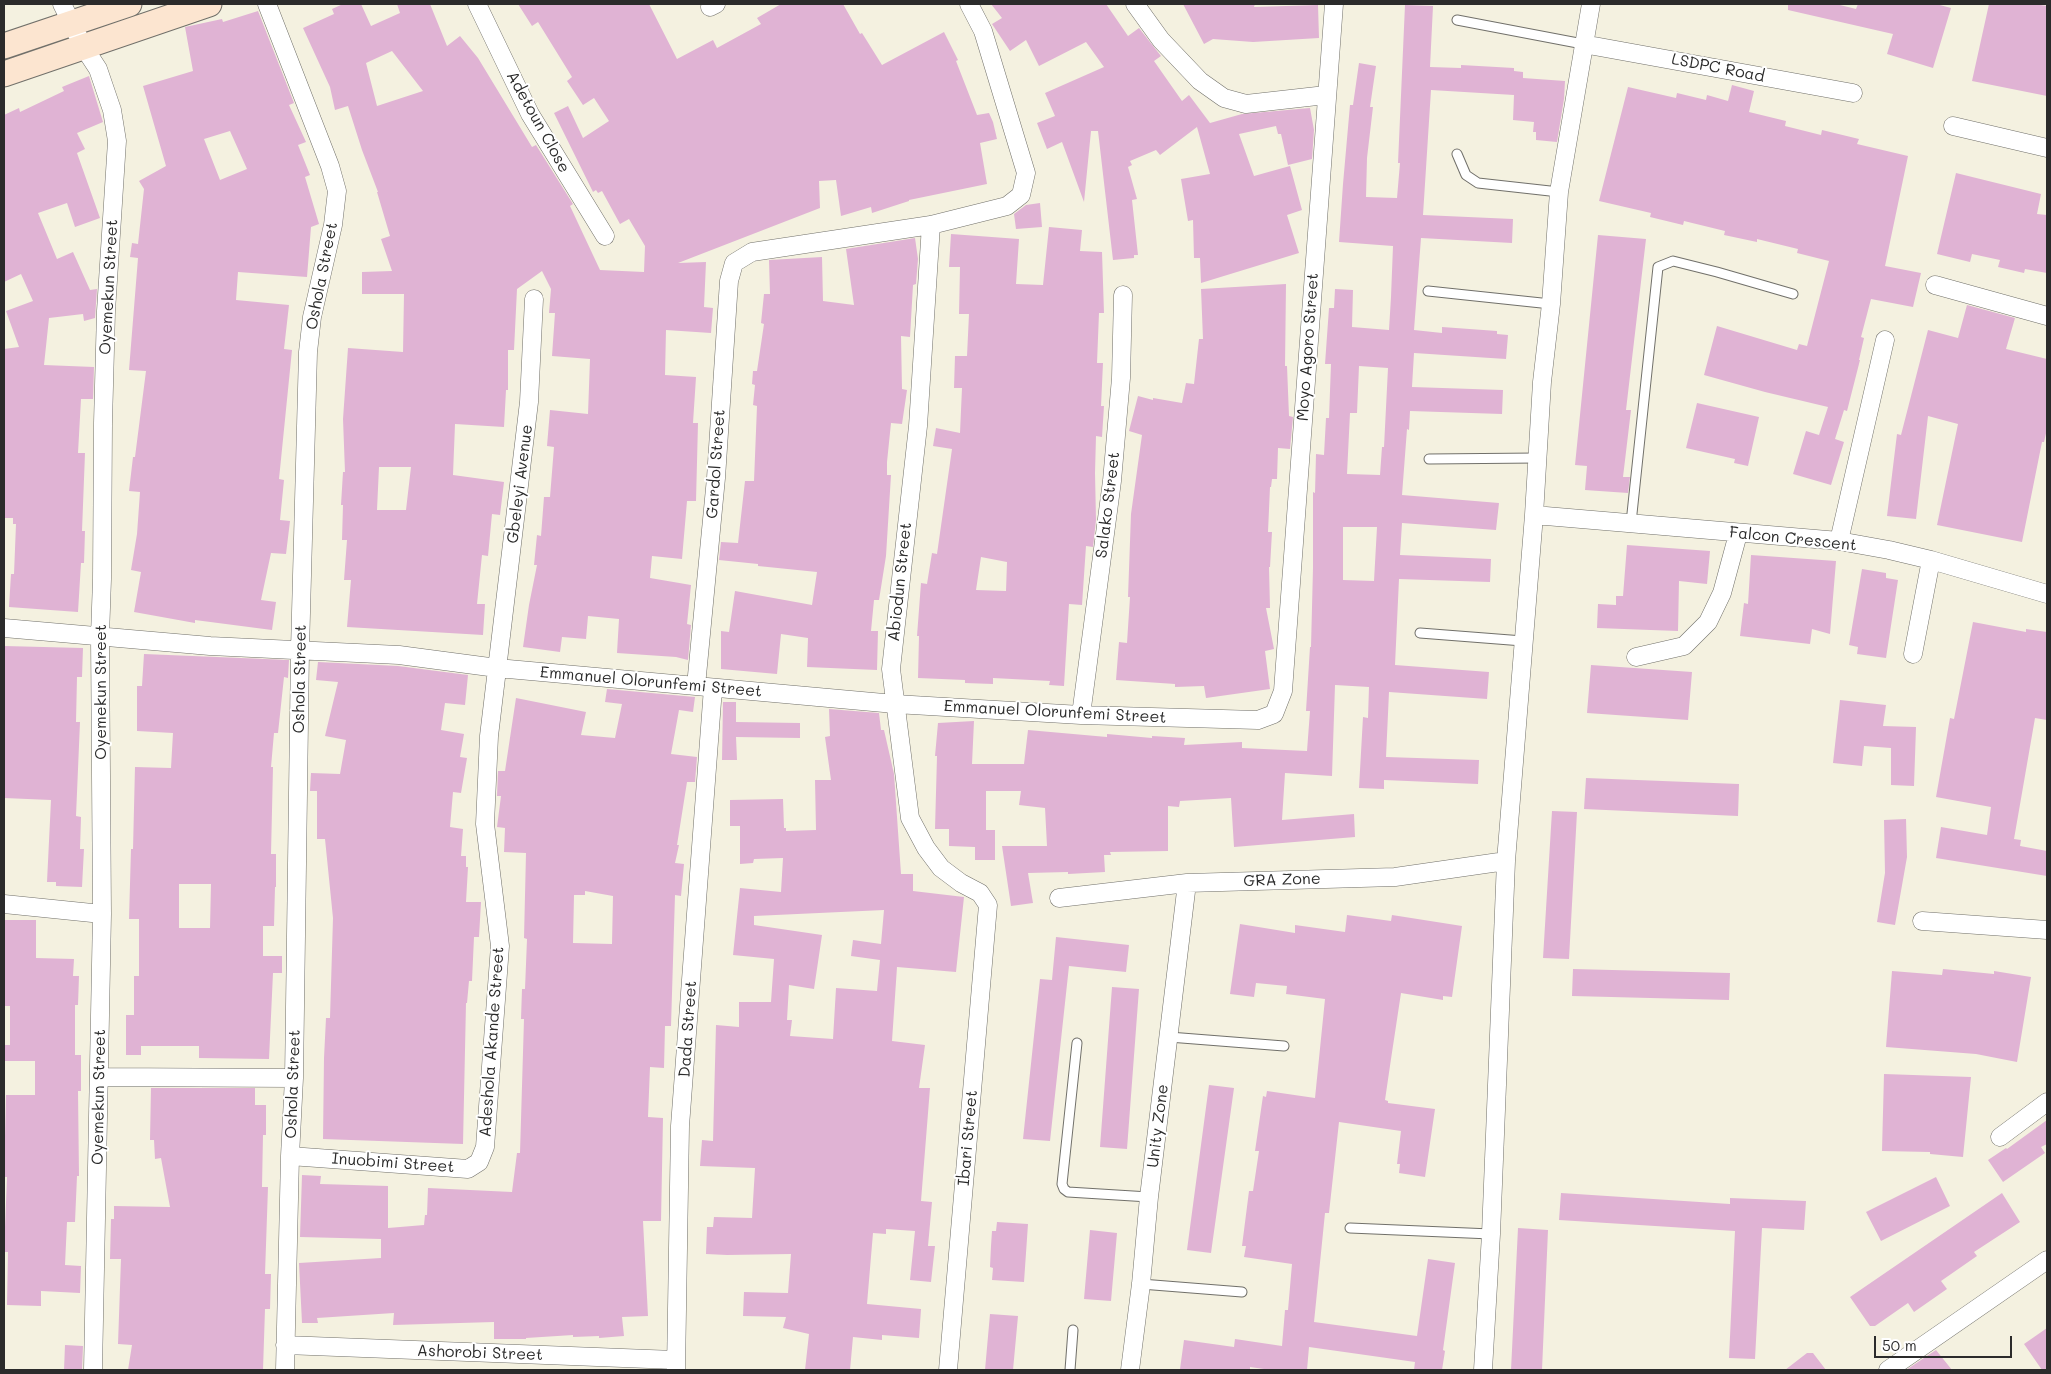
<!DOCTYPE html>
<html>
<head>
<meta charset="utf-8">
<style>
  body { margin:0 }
  #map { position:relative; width:2051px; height:1374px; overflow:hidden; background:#f4f1e0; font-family:Mali,sans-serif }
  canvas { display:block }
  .frame { position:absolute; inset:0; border:5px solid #2b2b2b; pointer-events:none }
  .scale { position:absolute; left:1874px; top:1336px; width:138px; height:22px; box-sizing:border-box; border:2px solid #2b2b2b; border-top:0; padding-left:6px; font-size:15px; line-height:18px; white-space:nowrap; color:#2b2b2b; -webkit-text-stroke:4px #fff; paint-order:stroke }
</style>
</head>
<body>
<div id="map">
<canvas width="2051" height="1374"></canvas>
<div class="frame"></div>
<div class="scale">50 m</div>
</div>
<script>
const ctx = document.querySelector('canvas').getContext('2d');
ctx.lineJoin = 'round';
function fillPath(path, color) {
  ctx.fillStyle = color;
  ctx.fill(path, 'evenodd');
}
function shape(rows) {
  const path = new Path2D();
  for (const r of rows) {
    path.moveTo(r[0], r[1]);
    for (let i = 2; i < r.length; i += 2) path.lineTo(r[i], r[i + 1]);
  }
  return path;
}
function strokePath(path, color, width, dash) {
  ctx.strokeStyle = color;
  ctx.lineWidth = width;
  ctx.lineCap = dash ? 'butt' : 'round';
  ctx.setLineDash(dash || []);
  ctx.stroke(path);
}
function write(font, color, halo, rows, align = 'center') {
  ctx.font = font + ' Mali,sans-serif';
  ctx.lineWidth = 4;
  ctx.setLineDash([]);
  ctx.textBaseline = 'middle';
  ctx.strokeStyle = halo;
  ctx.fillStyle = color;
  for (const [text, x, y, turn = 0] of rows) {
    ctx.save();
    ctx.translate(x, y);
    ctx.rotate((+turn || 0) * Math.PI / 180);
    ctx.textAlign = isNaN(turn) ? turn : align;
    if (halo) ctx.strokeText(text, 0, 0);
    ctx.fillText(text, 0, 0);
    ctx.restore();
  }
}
fillPath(shape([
  [343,4,361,4,371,26,400,13,397,4,430,4,447,46,460,36,478,58,532,147,536,145,573,204,570,206,600,270,644,272,645,246,629,219,620,224,602,191,598,193,596,190,593,192,554,113,568,106,583,138,609,121,594,98,583,105,567,81,572,77,538,22,532,26,518,4,649,4,677,59,713,40,717,48,761,24,757,18,781,4,843,4,860,34,862,33,882,65,944,32,958,60,956,61,977,115,989,113,993,122,997,139,980,143,987,184,909,200,909,201,872,213,871,207,841,216,836,180,819,181,820,208,678,263,706,262,704,307,713,308,711,333,666,330,665,375,696,377,693,423,698,423,696,501,687,501,682,559,652,556,650,578,691,585,687,624,691,625,688,660,676,657,617,653,619,619,588,616,586,639,562,637,560,652,523,647,529,605,537,565,534,565,537,535,541,536,544,497,550,497,554,447,547,446,550,410,588,414,590,359,552,356,555,313,549,313,551,289,542,271,517,289,514,350,508,350,508,390,506,390,504,427,455,424,453,475,504,482,500,515,492,514,488,556,482,555,477,604,485,604,483,635,347,627,351,580,344,580,347,540,342,540,343,505,341,505,343,472,345,472,343,419,348,348,403,352,404,294,362,294,362,272,392,271,381,239,390,236,377,192,378,192,362,150,348,106,335,110,330,87,303,28,334,14,332,9],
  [392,51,423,91,377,106,366,63],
  [379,467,411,467,406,510,377,510],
  [991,4,1106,4,1128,36,1139,28,1161,56,1154,61,1182,101,1189,95,1210,123,1242,114,1310,108,1314,130,1312,159,1288,165,1281,134,1278,134,1276,126,1239,134,1254,176,1290,166,1302,210,1287,215,1299,253,1201,283,1200,258,1194,258,1193,220,1188,221,1181,179,1210,174,1197,127,1160,155,1156,150,1130,161,1132,165,1128,167,1137,199,1132,200,1138,255,1134,255,1134,258,1113,260,1098,131,1091,131,1084,202,1062,142,1047,149,1037,123,1055,116,1045,93,1104,67,1086,42,1039,66,1026,40,1010,51,992,24,1002,18],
  [1183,4,1255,4,1254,7,1318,5,1319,38,1253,42,1213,39,1204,44],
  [1788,4,1836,4,1856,9,1858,4,1936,4,1951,8,1933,68,1887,54,1893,34,1788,10],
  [1989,4,2034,4,2047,6,2047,96,1972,81],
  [1405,5,1433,6,1430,67,1461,68,1461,65,1514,68,1514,71,1523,72,1523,78,1565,81,1564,99,1557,142,1536,140,1536,132,1533,132,1534,122,1513,120,1514,95,1431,90,1423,215,1513,219,1512,243,1421,238,1414,330,1442,333,1442,327,1497,331,1497,334,1508,335,1506,359,1414,353,1412,387,1503,390,1502,414,1410,411,1409,430,1407,429,1402,495,1499,503,1496,530,1402,523,1400,555,1491,559,1490,582,1399,579,1395,665,1489,672,1487,699,1389,692,1386,757,1479,760,1478,784,1384,780,1384,789,1359,788,1363,717,1368,718,1369,687,1335,685,1332,776,1285,773,1282,820,1354,814,1355,837,1234,847,1231,798,1180,801,1179,807,1168,806,1168,851,1110,852,1111,855,1104,855,1105,872,1068,874,1068,872,1028,873,1033,903,1011,906,1002,846,1047,846,1045,808,1019,805,1021,791,986,791,986,830,995,830,995,860,975,860,975,847,949,846,949,829,935,829,937,756,935,756,938,723,974,721,972,764,1024,764,1028,730,1107,737,1107,734,1152,738,1152,736,1185,738,1184,745,1242,742,1242,748,1307,751,1310,711,1306,711,1310,647,1311,647,1313,568,1313,492,1315,493,1316,454,1324,455,1326,418,1329,418,1331,364,1325,364,1329,308,1334,308,1335,289,1353,290,1352,327,1389,330,1391,297,1393,246,1339,242,1343,184,1350,105,1353,105,1359,63,1376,66,1370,107,1373,107,1367,158,1366,197,1397,198,1400,163,1398,163],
  [1359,366,1388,368,1384,447,1382,447,1380,475,1347,474,1350,413,1357,413],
  [1343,527,1377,527,1374,581,1343,580],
  [258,11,294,103,289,105,306,142,298,145,310,175,305,177,319,224,311,227,307,277,238,272,236,300,289,305,284,349,292,350,279,479,284,480,280,520,290,521,286,554,271,553,261,600,276,602,272,630,195,620,195,623,134,612,141,572,131,570,137,534,140,492,129,491,133,457,135,457,146,371,129,370,138,258,130,257,132,243,138,244,144,189,139,181,166,166,143,86,193,71,185,27,222,19,223,22],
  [230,131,247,169,220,180,204,139],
  [89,76,103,122,77,133,85,149,77,153,100,218,75,227,67,203,38,213,57,259,73,252,90,290,97,289,95,318,84,321,83,314,49,318,44,365,94,367,93,399,81,399,78,453,85,453,82,531,85,531,84,563,81,563,78,612,9,607,11,574,14,574,16,524,13,524,13,518,4,518,4,349,19,347,6,311,33,301,21,274,4,282,4,115,19,108,20,112,64,91,62,87],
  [1732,85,1754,91,1749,112,1786,121,1785,126,1821,135,1822,130,1859,139,1857,144,1908,156,1885,266,1921,273,1913,307,1871,299,1861,337,1864,338,1859,360,1860,360,1847,411,1844,410,1835,439,1844,442,1831,485,1793,474,1806,431,1819,435,1828,407,1765,392,1704,375,1717,326,1797,350,1799,344,1807,346,1829,261,1797,253,1798,249,1757,239,1757,242,1724,235,1725,231,1684,221,1683,225,1650,217,1651,213,1599,201,1628,87,1676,98,1677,93,1706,100,1707,95,1728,101],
  [1956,173,2041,194,2037,214,2047,215,2047,273,2025,269,2024,273,1998,267,2000,260,1972,254,1970,262,1937,254],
  [1040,203,1042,227,1016,229,1014,214,1026,205],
  [1049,227,1082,230,1080,251,1102,252,1104,313,1099,313,1097,363,1103,363,1101,406,1104,406,1102,437,1096,436,1095,473,1096,520,1093,547,1086,546,1082,605,1069,604,1064,686,1049,685,1050,681,993,678,993,684,965,683,965,680,918,678,919,636,917,636,921,583,927,584,932,553,937,554,952,449,933,446,936,428,960,433,962,388,954,388,955,356,967,356,969,314,959,314,960,267,949,267,951,234,1019,239,1016,284,1043,285],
  [981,557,1007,562,1006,591,976,590],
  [1598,235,1646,239,1626,410,1631,410,1623,477,1630,477,1628,493,1585,490,1587,466,1575,465],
  [915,238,918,259,916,284,913,285,910,337,901,336,902,389,907,390,902,424,891,423,887,462,887,475,891,475,886,556,879,600,874,600,871,631,878,631,877,670,807,667,808,638,781,634,777,674,721,669,721,631,729,632,735,591,812,605,817,572,758,566,758,564,719,560,721,542,738,543,745,481,754,481,757,406,753,405,755,385,752,384,753,371,757,371,764,324,761,323,764,294,770,294,769,260,822,257,823,301,854,305,846,249],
  [1286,284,1285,366,1287,366,1289,416,1293,417,1290,449,1278,448,1277,479,1272,479,1271,487,1270,487,1268,532,1272,532,1270,567,1269,567,1270,608,1266,608,1274,649,1265,651,1270,689,1206,698,1204,686,1175,687,1175,684,1116,680,1119,642,1127,643,1130,597,1128,597,1131,514,1142,435,1129,431,1138,396,1153,400,1153,398,1182,403,1186,383,1194,384,1199,339,1203,339,1201,289],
  [1967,305,2015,318,2006,349,2047,359,2047,429,2044,442,2042,442,2022,542,1937,525,1958,424,1928,416,1916,519,1887,516,1897,434,1901,435,1928,330,1958,338],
  [1697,403,1759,417,1748,466,1734,463,1735,459,1686,448],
  [1627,545,1710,551,1707,584,1679,581,1678,631,1597,628,1598,604,1616,605,1616,596,1623,596],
  [1751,555,1836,561,1830,634,1812,629,1810,644,1740,636,1744,603,1748,604],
  [1862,569,1886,573,1886,578,1898,580,1886,658,1857,654,1858,647,1849,645],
  [1973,622,2026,632,2026,629,2047,632,2047,720,2035,718,2014,839,2021,840,2020,846,2047,851,2047,876,1936,858,1941,827,1987,835,1991,807,1936,797,1950,718,1954,719],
  [4,646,83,648,82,677,77,677,76,722,80,722,76,816,81,817,80,849,84,849,82,887,56,886,56,882,47,882,51,800,4,798],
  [144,654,289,660,288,678,284,677,278,733,274,733,271,767,273,767,271,854,276,854,276,887,275,887,274,926,263,926,263,956,282,956,282,973,273,973,269,1059,199,1058,199,1046,141,1046,141,1055,126,1055,126,1015,134,1015,134,976,139,976,139,919,129,919,131,849,133,849,135,767,171,768,173,733,137,731,137,686,142,686],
  [179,884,211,884,210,928,179,928],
  [318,662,398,666,468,675,465,705,445,703,441,730,464,734,460,757,467,758,461,793,453,792,450,827,463,829,461,856,466,856,466,867,468,867,466,902,481,902,479,937,474,937,472,981,469,981,467,1003,466,1003,463,1144,323,1139,324,1058,326,1018,330,1018,333,918,325,839,317,839,317,791,310,791,311,773,340,774,346,740,325,736,338,682,316,680],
  [1591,665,1692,672,1688,720,1587,713],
  [607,689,695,697,693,712,679,710,671,754,697,757,695,782,687,782,677,845,679,845,675,863,684,864,681,896,675,895,671,1026,665,1026,664,1068,650,1067,648,1117,663,1118,661,1221,643,1221,648,1316,622,1317,624,1336,599,1338,599,1336,573,1337,573,1335,526,1338,526,1339,494,1339,494,1322,393,1325,394,1313,317,1318,318,1323,302,1323,299,1263,381,1258,381,1239,300,1237,302,1175,321,1176,320,1184,388,1186,388,1228,424,1225,425,1215,427,1215,428,1188,512,1192,517,1153,520,1153,524,1019,521,1019,522,989,525,989,527,939,524,938,526,853,504,852,505,828,497,827,501,796,497,796,498,771,505,771,516,698,586,712,581,735,615,738,622,704,605,702],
  [585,891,613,896,612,944,573,943,574,895,585,895],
  [1840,700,1886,705,1883,726,1916,727,1914,786,1891,785,1891,748,1864,746,1862,766,1833,763],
  [723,702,736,702,736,722,800,723,800,738,736,737,737,760,722,760],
  [829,709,879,713,881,730,884,730,894,774,901,874,913,874,913,891,964,897,956,972,897,967,892,1041,925,1045,919,1088,930,1088,921,1201,932,1202,928,1246,935,1246,931,1282,910,1280,915,1231,886,1229,886,1234,873,1233,867,1304,921,1309,919,1338,882,1335,882,1340,853,1337,850,1370,805,1370,809,1334,783,1328,786,1317,743,1316,744,1292,788,1293,791,1254,727,1255,706,1254,707,1227,713,1227,714,1217,752,1218,755,1168,700,1166,702,1140,713,1141,716,1025,739,1027,739,1002,771,1002,774,959,733,955,740,888,781,892,783,858,754,859,753,863,740,864,740,826,730,826,730,800,783,799,784,828,786,828,786,831,816,830,815,780,831,780,825,737,830,736],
  [884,910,881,944,853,940,851,956,880,960,877,991,836,988,833,1039,790,1036,792,1020,787,1020,789,985,814,989,822,935,754,925,754,916],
  [1586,778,1739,784,1738,816,1584,809],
  [1552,811,1577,812,1569,959,1543,958],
  [1906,819,1907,857,1895,925,1877,922,1885,873,1884,820],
  [1347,915,1391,921,1392,915,1462,926,1452,997,1443,996,1443,1000,1401,993,1391,1059,1385,1100,1388,1101,1388,1103,1435,1109,1425,1177,1399,1173,1400,1164,1397,1164,1401,1131,1339,1122,1329,1213,1325,1213,1314,1322,1417,1336,1428,1259,1455,1263,1443,1350,1445,1351,1442,1370,1414,1370,1415,1362,1309,1347,1307,1370,1271,1370,1250,1367,1250,1370,1180,1369,1184,1340,1234,1347,1235,1339,1282,1346,1285,1310,1288,1310,1292,1264,1244,1257,1246,1246,1242,1246,1249,1191,1253,1191,1259,1151,1255,1151,1263,1096,1266,1097,1267,1091,1315,1098,1325,999,1286,994,1287,986,1256,983,1254,997,1230,994,1240,924,1295,933,1295,925,1345,932],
  [4,920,36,920,36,958,74,959,73,976,79,976,78,1005,75,1005,75,1055,81,1055,81,1091,78,1091,79,1176,77,1176,75,1222,67,1222,65,1265,81,1266,80,1293,41,1291,41,1306,7,1305,8,1252,4,1252,7,1177,4,1177,6,1095,35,1095,35,1061,5,1061,5,1045,10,1045,10,1006,4,1006],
  [1056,937,1129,945,1126,972,1069,966,1050,1141,1023,1139,1040,979,1052,980],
  [1573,969,1730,973,1729,1000,1572,996],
  [1943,969,1994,974,1994,971,2031,977,2017,1062,1976,1054,1886,1047,1892,971,1942,975],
  [1112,987,1139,989,1127,1149,1100,1147],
  [1884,1074,1971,1077,1963,1157,1930,1154,1930,1152,1882,1151],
  [1209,1085,1234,1088,1211,1253,1187,1250],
  [151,1088,255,1088,255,1105,266,1105,266,1135,263,1135,262,1187,268,1187,265,1274,271,1274,270,1309,265,1309,263,1370,128,1370,132,1345,118,1344,121,1259,110,1259,111,1219,114,1219,114,1206,170,1207,161,1158,155,1159,154,1140,150,1140],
  [2047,1120,2047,1144,2041,1147,2045,1153,2003,1182,1988,1160,2006,1148,2007,1149],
  [1936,1177,1950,1206,1881,1241,1866,1212],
  [1561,1193,1730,1204,1730,1198,1806,1201,1804,1230,1762,1228,1755,1359,1729,1358,1735,1231,1559,1220],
  [2002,1193,2020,1222,1974,1252,1977,1256,1941,1281,1947,1289,1914,1312,1908,1303,1875,1326,1870,1326,1850,1297],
  [997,1222,1028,1224,1024,1282,992,1280,993,1268,990,1267,991,1246,992,1231,996,1231],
  [1518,1228,1548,1230,1542,1370,1511,1370],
  [1090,1230,1117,1233,1111,1301,1084,1299],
  [990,1314,1018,1316,1013,1370,985,1370],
  [2047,1328,2047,1370,2042,1370,2024,1344],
  [65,1345,83,1346,82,1370,64,1370],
  [1936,1350,1952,1370,1906,1370],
  [1807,1353,1813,1353,1826,1370,1785,1370]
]), '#e0b3d4');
const lane = shape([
  [1457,20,1583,44],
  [1457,154,1466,175,1478,183,1559,192],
  [1428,291,1551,304],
  [1429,459,1537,458],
  [1631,523,1658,267,1673,261,1717,272,1793,294],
  [1420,633,1523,641],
  [1169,1037,1284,1046],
  [1077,1043,1062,1184,1064,1189,1068,1192,1149,1197],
  [1350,1228,1491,1234],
  [1141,1284,1242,1292],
  [1070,1370,1073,1330]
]);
const street = shape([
  [62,4,83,46,98,69,112,110,117,141,106,311,103,423,102,579,100,636,102,914,93,1370],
  [267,4,330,166,337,191,333,225,312,317,308,352,300,650,294,1078,290,1156,285,1370],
  [477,4,530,114,605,236],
  [1135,4,1161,40,1200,81,1224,98,1246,104,1326,95],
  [710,7,716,4],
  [1583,44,1853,93],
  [1953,126,2047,148],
  [931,225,918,426,891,669,910,818,926,848,941,868,961,883,980,893,988,905,948,1370],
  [1935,285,2047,316],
  [1534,515,1839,541,1889,550,1931,560,2047,594],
  [1839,541,1885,340],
  [4,628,210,646,399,655,497,668,895,704,1081,715,1258,720,1274,714,1283,691,1334,4],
  [1913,654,1931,560],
  [1636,657,1684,646,1708,622,1722,593,1738,534],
  [696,686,716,478,729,281,734,263,752,252,931,225,1007,206,1021,195,1026,173,983,31,969,4],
  [1081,715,1112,481,1121,378,1123,295],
  [1059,898,1187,883,1395,877,1506,861],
  [4,904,102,914],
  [1922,921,2047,930],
  [100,1077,294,1078],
  [2000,1137,2047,1102],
  [290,1156,468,1169,479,1162,485,1147,500,946,485,824,489,736,529,402,534,299],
  [285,1345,675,1360],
  [676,1370,680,1126,713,688],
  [1130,1370,1141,1284,1149,1197,1187,883],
  [1483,1370,1491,1234,1506,861,1534,515,1542,382,1551,304,1559,192,1591,4],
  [1888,1370,2047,1260]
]);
const secondary = shape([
  [4,46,129,4],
  [4,74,209,4]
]);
strokePath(lane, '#71706a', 11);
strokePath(street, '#71706a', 19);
strokePath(secondary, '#71706a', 27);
strokePath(lane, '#fff', 9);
strokePath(street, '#fff', 18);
strokePath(secondary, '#fce5d0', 25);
write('16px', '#2b2b2b', '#fff', [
  ["LSDPC Road",1718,68,11],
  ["Adetoun Close",538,122,61],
  ["Oshola Street",322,276,-79],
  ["Oyemekun Street",109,287,-87],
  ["Moyo Agoro Street",1308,347,-86],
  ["Gardol Street",716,464,-86],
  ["Gbeleyi Avenue",520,484,-83],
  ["Salako Street",1108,505,-83],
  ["Falcon Crescent",1793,539,6],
  ["Abiodun Street",900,582,-84],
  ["Oshola Street",300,679,-89],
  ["Emmanuel Olorunfemi Street",651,682,5],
  ["Oyemekun Street",101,692,-90],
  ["Emmanuel Olorunfemi Street",1055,712,3],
  ["GRA Zone",1282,880,-2],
  ["Dada Street",688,1029,-86],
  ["Adeshola Akande Street",492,1042,-86],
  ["Oshola Street",293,1084,-88],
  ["Oyemekun Street",99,1097,-89],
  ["Unity Zone",1158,1126,-83],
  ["Ibari Street",968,1138,-85],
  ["Inuobimi Street",393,1163,4],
  ["Ashorobi Street",480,1353,2]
]);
</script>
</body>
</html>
